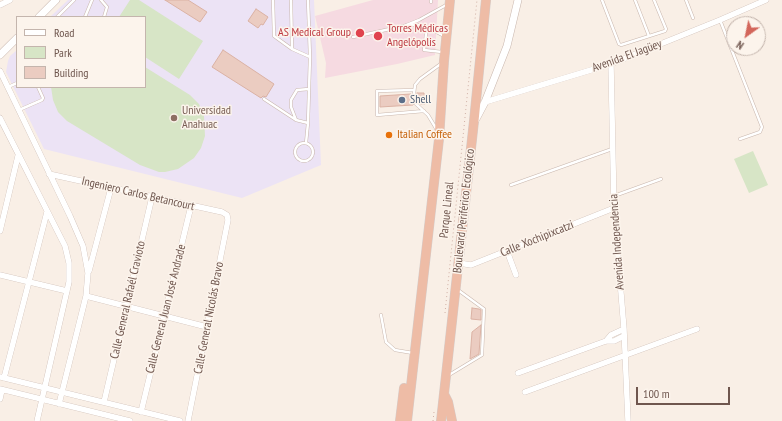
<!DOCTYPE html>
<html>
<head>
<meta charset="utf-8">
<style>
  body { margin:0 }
  #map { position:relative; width:782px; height:421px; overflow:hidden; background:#f9efe6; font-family:"PT Sans Narrow",sans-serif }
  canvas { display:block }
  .legend { position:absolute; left:16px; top:16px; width:130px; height:72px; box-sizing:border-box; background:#fcf4ec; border:1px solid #c4b5ad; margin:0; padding:5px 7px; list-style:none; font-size:12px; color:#6f564e }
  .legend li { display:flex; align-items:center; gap:8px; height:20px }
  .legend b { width:20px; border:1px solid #c4b5ad }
  .north { position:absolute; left:726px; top:16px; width:40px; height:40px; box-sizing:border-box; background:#fcf4ec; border:1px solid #c4b5ad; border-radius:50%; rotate:213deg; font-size:11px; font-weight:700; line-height:16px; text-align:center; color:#6f564e }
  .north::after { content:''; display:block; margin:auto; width:14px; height:18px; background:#d3665b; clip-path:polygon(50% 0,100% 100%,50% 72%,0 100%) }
  .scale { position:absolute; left:636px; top:387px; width:94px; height:18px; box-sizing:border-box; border:2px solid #6f564e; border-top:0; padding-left:5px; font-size:12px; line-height:14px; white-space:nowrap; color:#6f564e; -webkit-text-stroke:3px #fcf4ec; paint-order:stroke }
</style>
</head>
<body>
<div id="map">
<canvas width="782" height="421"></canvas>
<ul class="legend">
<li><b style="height:5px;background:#fff"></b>Road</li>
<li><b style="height:11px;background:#d7e5c6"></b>Park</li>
<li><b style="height:11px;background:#ebccc1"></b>Building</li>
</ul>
<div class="north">N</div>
<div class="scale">100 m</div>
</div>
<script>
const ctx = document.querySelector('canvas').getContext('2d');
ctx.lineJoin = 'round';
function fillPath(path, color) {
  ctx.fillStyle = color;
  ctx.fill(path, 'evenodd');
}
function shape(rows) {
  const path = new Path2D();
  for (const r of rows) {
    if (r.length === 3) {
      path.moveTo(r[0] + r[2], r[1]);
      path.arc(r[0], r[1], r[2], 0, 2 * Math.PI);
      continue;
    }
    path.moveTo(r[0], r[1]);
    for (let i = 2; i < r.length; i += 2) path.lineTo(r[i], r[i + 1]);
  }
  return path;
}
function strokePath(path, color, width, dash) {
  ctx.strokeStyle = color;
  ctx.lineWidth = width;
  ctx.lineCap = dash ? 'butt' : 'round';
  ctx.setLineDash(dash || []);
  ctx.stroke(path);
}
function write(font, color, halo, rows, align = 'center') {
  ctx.font = font + ' "PT Sans Narrow",sans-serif';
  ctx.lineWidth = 3;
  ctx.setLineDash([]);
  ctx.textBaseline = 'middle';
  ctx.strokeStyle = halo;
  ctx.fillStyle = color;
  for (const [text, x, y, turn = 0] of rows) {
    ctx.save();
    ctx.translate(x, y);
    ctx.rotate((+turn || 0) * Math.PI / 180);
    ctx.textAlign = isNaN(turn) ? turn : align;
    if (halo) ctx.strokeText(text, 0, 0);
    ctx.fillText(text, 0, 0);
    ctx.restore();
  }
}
fillPath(shape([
  [68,0,314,0,321,165,242,198,44,149,6,72,8,61,10,56,17,50,17,87,145,87,145,17,50,17]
]), '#ece3f5');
fillPath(shape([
  [373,0,438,0,435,55,397,64,325,78,326,63,315,16]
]), '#f6dae1');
fillPath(shape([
  [130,0,139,0,203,41,179,79,145,57,145,17,119,17],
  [145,67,190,95,199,104,204,116,205,136,201,148,194,158,178,169,165,172,159,172,140,165,67,121,58,112,53,100,51,87,145,87],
  [753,151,768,185,749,193,734,159]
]), '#d7e5c6');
const building = shape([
  [165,0,188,0,207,12,200,22,165,0],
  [256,9,268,17,263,25,261,24,258,28,248,21,256,9],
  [223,50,274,84,266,97,263,96,261,98,212,67,223,50],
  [417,93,424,93,425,104,420,104,416,101,413,105,380,107,380,96,411,94,414,97,417,93],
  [472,308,479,309,481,310,481,320,471,319,472,308],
  [481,325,479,354,470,359,472,332,481,325]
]);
fillPath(building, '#ebccc1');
strokePath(building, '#dbb2a4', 1);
const service = shape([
  [101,0,107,7,104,17],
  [273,0,274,36,292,49,310,57],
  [291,0,292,48],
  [602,0,619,44,621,45,665,31,666,29,654,0],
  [635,0,649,36],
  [686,0,693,18],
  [431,2,431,0],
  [57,17,74,0],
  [85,17,92,0],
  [720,20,762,127,760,132,740,139],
  [406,25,418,25,427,27,444,36],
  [427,27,424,50,442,52],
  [353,37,404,26,419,20,448,4],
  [8,87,17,83],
  [414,90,377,91,377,115,424,111],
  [414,94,415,85,420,79,442,63],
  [264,99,296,120,308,123],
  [416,104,428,115,437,130],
  [19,110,42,100,43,98,38,87],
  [296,120,291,107,291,100,297,90,309,89],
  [306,143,308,123,310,57,308,0],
  [304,152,9],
  [511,185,612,149],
  [614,196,661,179],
  [381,315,386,342,395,350,413,353],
  [449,375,482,355,484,309,458,290]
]);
const minor = shape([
  [0,5,10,0],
  [611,64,614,208,624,329,628,421],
  [0,71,70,216,83,246,88,273,86,296,59,404],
  [485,102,611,64,720,20,766,0],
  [0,118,65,246,69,263,69,282,37,421],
  [49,174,222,212,227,215,228,220,188,421],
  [0,231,18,156],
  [507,251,516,275],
  [459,263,471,265,614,208],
  [89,271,111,188],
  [0,275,67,291],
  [86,296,207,327],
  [606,341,611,335,624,329],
  [518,373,606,341,614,341,624,336],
  [0,377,180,421],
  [4,378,47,212],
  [0,389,130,421],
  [525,392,697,329],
  [0,399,2,390],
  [104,402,152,197],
  [141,412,191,206]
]);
const tertiary = shape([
  [39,17,56,0],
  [0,55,17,38],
  [476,119,485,102,507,46,518,0]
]);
const trunk = shape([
  [444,394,448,402,452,421],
  [400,421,404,388],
  [407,421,439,139,444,61,450,0],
  [441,421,474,121,486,0]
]);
strokePath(service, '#c9b7ae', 3.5);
strokePath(minor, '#c9b7ae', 6);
strokePath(tertiary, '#c9b7ae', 8);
strokePath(trunk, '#d4ccca', 10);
strokePath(shape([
  [445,313,477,0],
  [433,421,434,412]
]), '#d0b0a5', 1, [1, 3]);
strokePath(service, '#fff', 2.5);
strokePath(minor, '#fff', 5.5);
strokePath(tertiary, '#fff', 7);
strokePath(trunk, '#eebca6', 9);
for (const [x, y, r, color] of [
  [360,33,5,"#e0444e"],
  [378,36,5,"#e0444e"],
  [402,100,4,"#5c6f8a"],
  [174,118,4,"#8d6e63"],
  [389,135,4,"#e8710a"]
]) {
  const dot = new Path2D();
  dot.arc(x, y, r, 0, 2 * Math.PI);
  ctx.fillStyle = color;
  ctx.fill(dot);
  strokePath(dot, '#fcf4ec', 1.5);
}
write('12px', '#be3a42', '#fcf4ec', [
  ["Torres Médicas",387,29],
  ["Angelópolis",387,43],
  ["AS Medical Group",351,33,"right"]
], 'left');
write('12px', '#6f564e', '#fcf4ec', [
  ["Avenida El Jagüey",627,56,-20],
  ["Ingeniero Carlos Betancourt",138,194,13],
  ["Parque Lineal",447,210,-84],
  ["Boulevard Periférico Ecológico",464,211,-84],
  ["Calle Xochipixcatzi",537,239,-22],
  ["Avenida Independencia",617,242,-94],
  ["Calle General Rafaél Cravioto",128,300,-77],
  ["Calle General Juan José Andrade",166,309,-76],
  ["Calle General Nicolás Bravo",209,318,-79]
]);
write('12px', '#4e5e75', '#fcf4ec', [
  ["Shell",410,100]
], 'left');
write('12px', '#785e54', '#fcf4ec', [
  ["Universidad",182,111],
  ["Anahuac",182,125]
], 'left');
write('12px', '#c56008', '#fcf4ec', [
  ["Italian Coffee",397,135]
], 'left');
</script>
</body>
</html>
